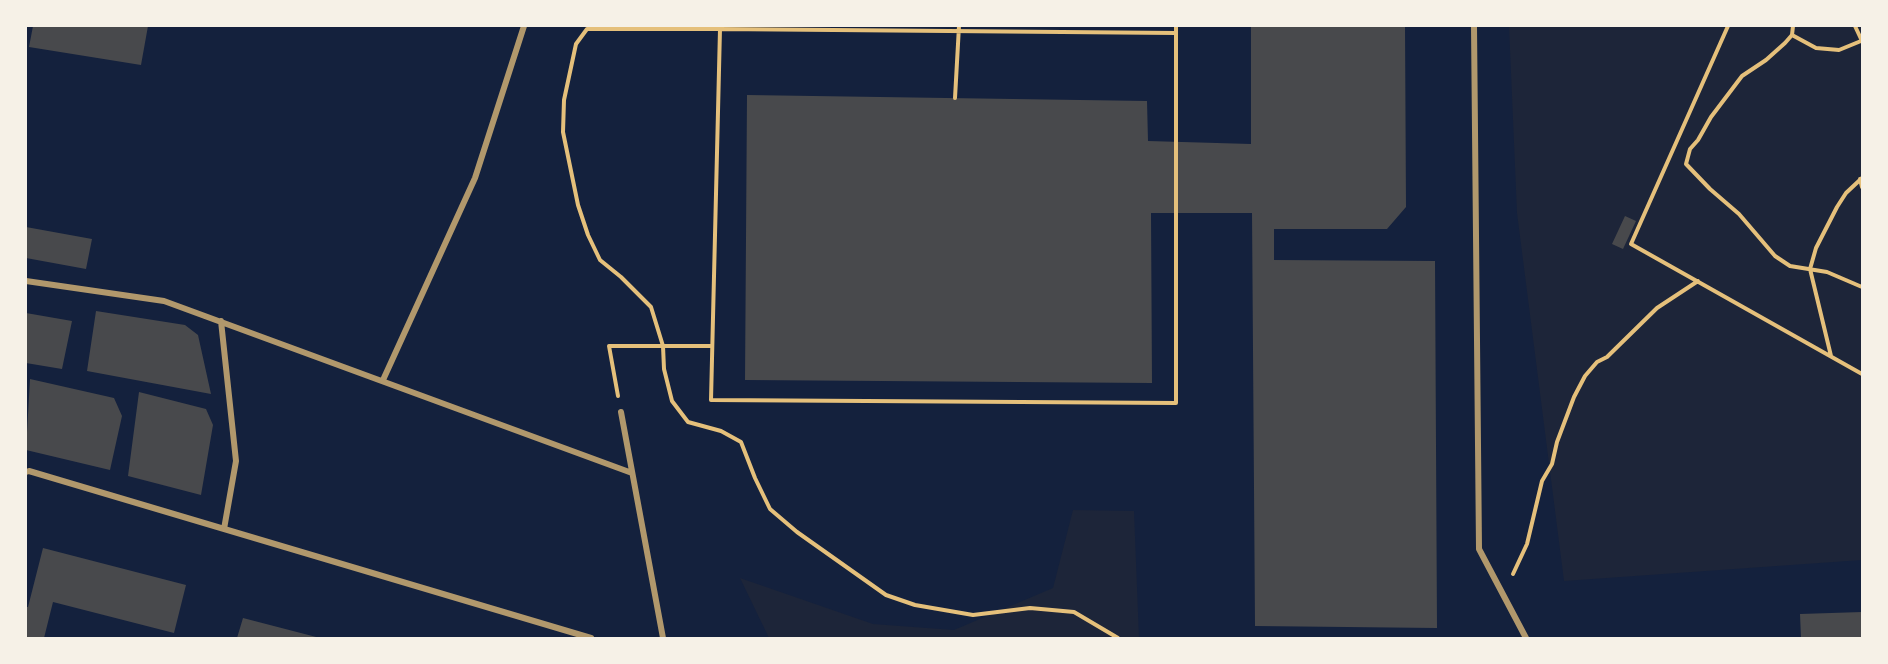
<!DOCTYPE html>
<html>
<head>
<meta charset="utf-8">
<style>
  body { margin:0 }
  #map { position:relative; width:1888px; height:664px; overflow:hidden; background:#14213d; font-family:Karla,sans-serif }
  canvas { display:block }
  .frame { position:absolute; inset:0; border:27px solid #f6f1e7; pointer-events:none }
</style>
</head>
<body>
<div id="map">
<canvas width="1888" height="664"></canvas>
<div class="frame"></div>
</div>
<script>
const ctx = document.querySelector('canvas').getContext('2d');
ctx.lineJoin = 'round';
function fillPath(path, color) {
  ctx.fillStyle = color;
  ctx.fill(path, 'evenodd');
}
function shape(rows) {
  const path = new Path2D();
  for (const r of rows) {
    path.moveTo(r[0], r[1]);
    for (let i = 2; i < r.length; i += 2) path.lineTo(r[i], r[i + 1]);
  }
  return path;
}
function strokePath(path, color, width, dash) {
  ctx.strokeStyle = color;
  ctx.lineWidth = width;
  ctx.lineCap = dash ? 'butt' : 'round';
  ctx.setLineDash(dash || []);
  ctx.stroke(path);
}
fillPath(shape([
  [1509,26,1862,26,1862,560,1564,581,1517,213],
  [1073,510,1134,511,1139,638,769,638,740,578,873,624,954,630,1053,588]
]), '#1d2539');
fillPath(shape([
  [33,26,148,26,141,65,29,47],
  [1251,26,1405,26,1406,207,1387,229,1274,229,1274,260,1435,261,1437,628,1255,626,1252,213,1151,213,1152,383,745,380,747,95,1147,101,1148,141,1251,144],
  [1625,216,1636,221,1623,249,1612,244],
  [26,227,92,239,86,269,26,258],
  [96,311,185,325,198,335,211,394,87,371],
  [26,313,72,321,62,369,26,363],
  [30,379,114,398,122,416,110,470,26,450],
  [139,392,206,409,213,425,201,495,128,476],
  [43,548,186,585,174,633,53,602,44,638,26,638,26,607,28,607],
  [1862,612,1862,638,1801,638,1800,614],
  [243,618,320,638,237,638]
]), '#48494c');
strokePath(shape([
  [1728,26,1631,244,1862,374],
  [1793,26,1792,35,1785,43,1766,60,1742,76,1711,117,1698,140,1690,149,1686,164,1710,189,1739,214,1775,256,1790,266,1827,272,1862,287],
  [1855,26,1862,41],
  [720,29,1176,33],
  [1792,35,1816,48,1839,50,1861,41],
  [955,98,959,26],
  [1860,179,1862,187],
  [1831,356,1810,269,1816,248,1837,207,1846,193,1862,178],
  [618,396,609,346,712,346],
  [1513,574,1527,544,1542,481,1552,464,1557,442,1574,397,1585,376,1597,362,1607,357,1657,308,1698,281],
  [1118,638,1074,612,1030,608,973,615,915,605,886,595,797,532,770,509,755,478,741,442,721,431,688,422,672,401,664,369,663,346,651,307,621,277,600,260,588,235,578,205,563,132,564,100,576,44,587,29,720,29,711,400,1176,403,1176,26]
]), '#e5c07b', 4);
strokePath(shape([
  [1474,26,1479,549,1526,638],
  [26,281,164,301,632,473],
  [221,321,236,461,224,529],
  [383,380,475,178,524,26],
  [621,412,663,638],
  [26,472,29,471,591,638]
]), '#b1986c', 6);
</script>
</body>
</html>
